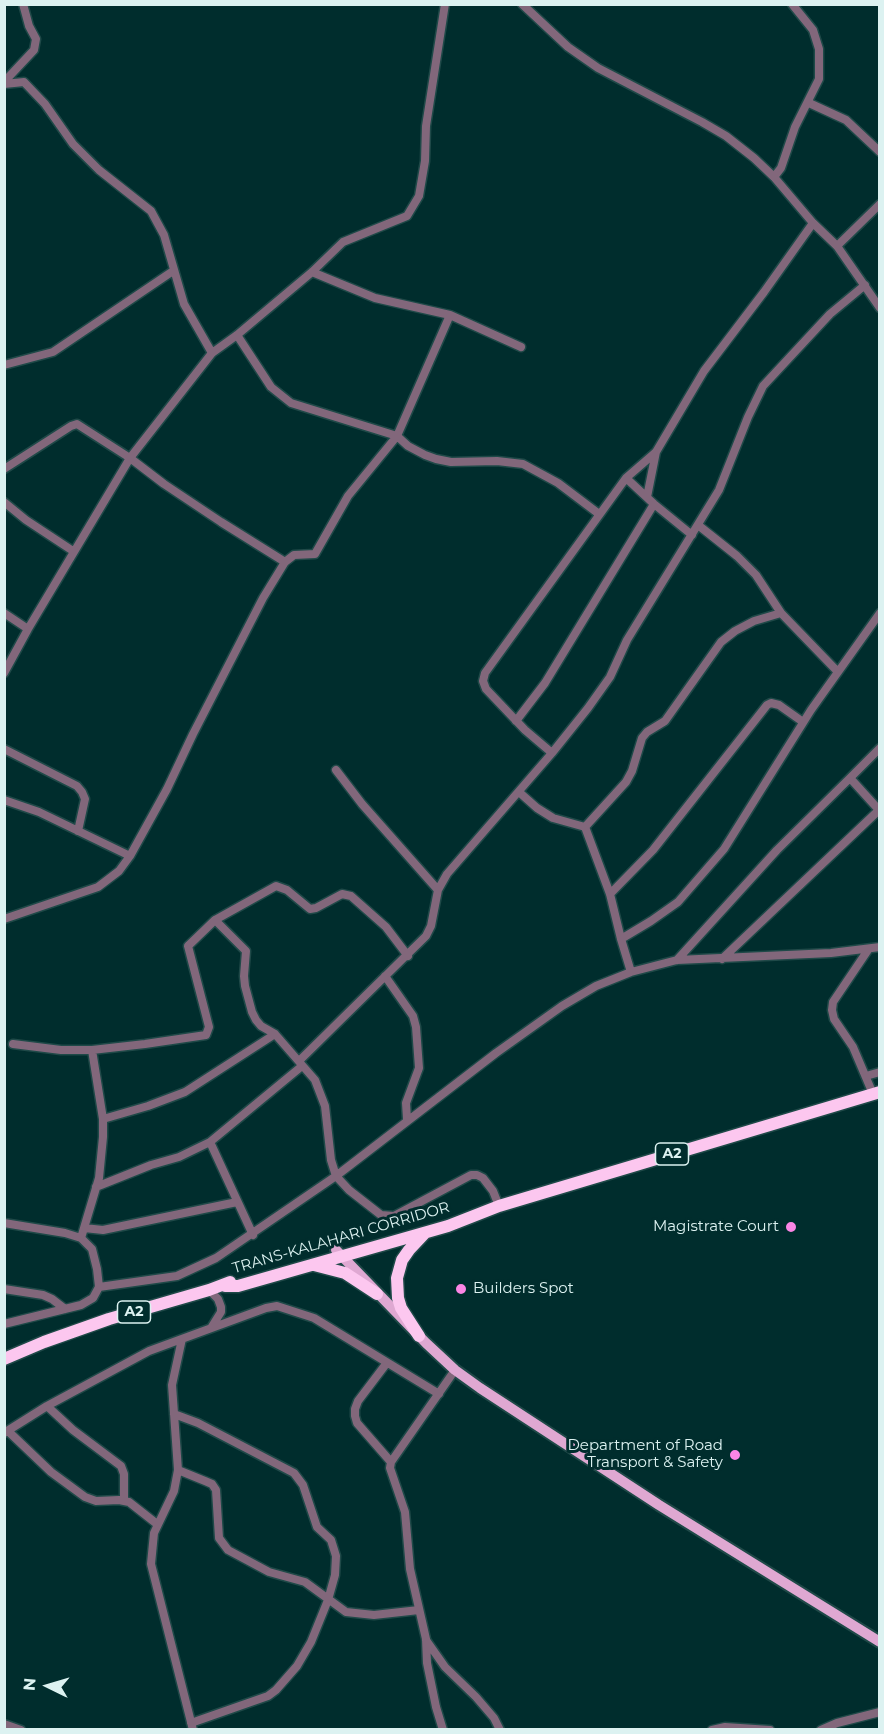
<!DOCTYPE html>
<html>
<head>
<meta charset="utf-8">
<style>
  body { margin:0 }
  #map { position:relative; width:884px; height:1734px; overflow:hidden; background:#002d2d; font-family:Montserrat,sans-serif }
  canvas { display:block }
  .frame { position:absolute; inset:0; border:6px solid #dcf2f1; pointer-events:none }
  .north { position:absolute; left:18px; top:1656px; width:60px; height:60px; -webkit-text-stroke:4px #002d2d; paint-order:stroke; rotate:275deg; font-size:16px; font-weight:700; line-height:24px; text-align:center; color:#dcf2f1 }
  .north::after { content:''; display:block; margin:auto; width:21px; height:27px; background:#dcf2f1; clip-path:polygon(50% 0,100% 100%,50% 72%,0 100%) }
</style>
</head>
<body>
<div id="map">
<canvas width="884" height="1734"></canvas>
<div class="frame"></div>
<div class="north">N</div>
</div>
<script>
const ctx = document.querySelector('canvas').getContext('2d');
ctx.lineJoin = 'round';
function shape(rows) {
  const path = new Path2D();
  for (const r of rows) {
    path.moveTo(r[0], r[1]);
    for (let i = 2; i < r.length; i += 2) path.lineTo(r[i], r[i + 1]);
  }
  return path;
}
function strokePath(path, color, width, dash) {
  ctx.strokeStyle = color;
  ctx.lineWidth = width;
  ctx.lineCap = dash ? 'butt' : 'round';
  ctx.setLineDash(dash || []);
  ctx.stroke(path);
}
function write(font, color, halo, rows, align = 'center') {
  ctx.font = font + ' Montserrat,sans-serif';
  ctx.lineWidth = 6;
  ctx.setLineDash([]);
  ctx.textBaseline = 'middle';
  ctx.strokeStyle = halo;
  ctx.fillStyle = color;
  for (const [text, x, y, turn = 0] of rows) {
    ctx.save();
    ctx.translate(x, y);
    ctx.rotate((+turn || 0) * Math.PI / 180);
    ctx.textAlign = isNaN(turn) ? turn : align;
    if (halo) ctx.strokeText(text, 0, 0);
    ctx.fillText(text, 0, 0);
    ctx.restore();
  }
}
const minor = shape([
  [522,4,568,47,598,68,702,122,726,136,754,158,774,177,813,223,837,246,880,308],
  [4,82,34,50,36,39,29,26,23,4],
  [4,84,24,82,45,104,73,144,99,170,151,211,164,235,184,304,212,353],
  [809,103,846,120,880,152],
  [774,177,781,168,795,127,819,79,819,49,813,30,792,4],
  [837,246,880,204],
  [312,272,375,298,450,315,521,347],
  [237,335,271,387,291,403,397,436,408,446,425,455,436,459,451,462,497,461,523,464,558,483,599,514],
  [4,365,53,352,173,271],
  [4,469,71,426,77,424,130,458,164,484,221,522,285,562,263,598,193,734,167,789,130,856,119,871,98,887,4,919],
  [626,478,654,504,692,535],
  [647,497,656,452],
  [4,502,26,520,73,551],
  [698,525,737,556,756,575,781,613],
  [285,562,294,555,315,554,348,496,397,436,450,315],
  [4,613,28,629],
  [4,673,28,629,130,458,212,353,237,335,312,272,343,242,407,216,419,196,425,161,426,126,445,4],
  [516,721,545,683,654,504],
  [4,749,77,786,82,792,85,799,78,831],
  [552,753,525,730,486,689,483,681,485,673,626,478,656,452,704,371,764,292,813,223],
  [336,770,362,804,438,890],
  [519,792,537,808,553,818,585,827,610,894,621,939,631,972],
  [4,800,39,812,130,856],
  [585,827,626,782,632,771,642,738,647,732,665,721,721,642,735,631,754,621,781,613,838,672],
  [610,894,653,850,767,705,771,703,779,705,803,722],
  [215,920,246,951,244,976,245,986,252,1012,256,1020,261,1026,275,1034,315,1080,325,1106,331,1160,336,1176,349,1190,381,1215,394,1216,471,1175,477,1175,483,1178,493,1191,499,1206],
  [621,939,651,921,678,902,724,849,811,710,880,613],
  [868,950,833,1002,832,1010,834,1019,853,1047,873,1094],
  [722,959,879,810,850,778,880,748],
  [677,960,777,850,850,778],
  [385,976,413,1016,416,1027,419,1068,406,1103,407,1119],
  [13,1044,61,1050,92,1050,145,1044,206,1035,209,1027,188,946,215,920,276,886,287,890,310,909,316,908,342,894,351,896,386,927,408,956],
  [299,1061,426,936,431,926,438,890,447,874,552,753,588,708,610,677,627,640,719,490,748,417,763,386,830,314,865,285],
  [866,1076,880,1072],
  [103,1119,148,1106,185,1092,275,1034],
  [210,1142,253,1235],
  [96,1187,151,1165,179,1157,210,1142,302,1066],
  [4,1223,65,1233,81,1238,92,1249,97,1269,99,1287,93,1298,81,1305,4,1324],
  [84,1228,103,1230,237,1202],
  [81,1238,99,1178,103,1137,103,1119,92,1050],
  [99,1287,177,1276,216,1258,336,1176,496,1053,562,1006,596,986,631,972,677,960,831,953,880,947],
  [4,1289,43,1295,52,1299,65,1309],
  [209,1290,218,1299,221,1307,221,1312,211,1328],
  [182,1339,172,1385,178,1470,174,1491,154,1533,151,1564,193,1730],
  [386,1364,358,1401,355,1409,355,1416,357,1423,391,1462],
  [47,1406,73,1430,121,1466,124,1474,124,1500],
  [174,1414,198,1423,294,1473,303,1485,317,1527,331,1540,336,1556,335,1575,328,1600,311,1642,297,1666,276,1690,268,1696,191,1723],
  [8,1431,51,1472,85,1497,96,1501,119,1500,129,1502,157,1524],
  [4,1433,47,1406,149,1351,266,1308,277,1306,314,1318,439,1394],
  [178,1470,205,1481,212,1484,216,1490,219,1538,228,1550,269,1572,305,1582,346,1612,374,1615,419,1610],
  [426,1640,445,1667,476,1697,494,1718,500,1730],
  [4,1724,21,1730],
  [443,1730,436,1707,427,1663,426,1639,410,1569,405,1512,390,1468,391,1462,455,1370],
  [712,1730,725,1727,770,1730],
  [821,1730,837,1723,880,1712]
]);
const major = shape([
  [336,1250,426,1343,455,1370,480,1388,659,1505,880,1642]
]);
const highway = shape([
  [314,1265,345,1273,377,1294],
  [225,1286,238,1286,448,1226,499,1206,880,1092],
  [419,1336,401,1308,398,1298,397,1278,402,1260,409,1250,425,1233],
  [4,1359,44,1342,109,1319,209,1290,230,1282]
]);
strokePath(minor, '#1f4948', 11);
strokePath(major, '#1f4948', 14);
strokePath(highway, '#1f4948', 15);
strokePath(minor, '#82677b', 8);
strokePath(major, '#dfa8d2', 10);
strokePath(highway, '#fcc7ef', 12);
for (const [x, y, r, color] of [
  [791,1227,6,"#fb86e5"],
  [461,1289,6,"#fb86e5"],
  [735,1455,6,"#fb86e5"]
]) {
  const dot = new Path2D();
  dot.arc(x, y, r, 0, 2 * Math.PI);
  ctx.fillStyle = color;
  ctx.fill(dot);
  strokePath(dot, '#002d2d', 2);
}
for (const [x, y, w] of [
  [672,1154,33],
  [134,1312,33]
]) {
  const box = new Path2D();
  box.roundRect(x - w / 2, y - 11, w, 22, 4.5);
  ctx.fillStyle = '#002d2d';
  ctx.fill(box);
  strokePath(box, '#dcf2f1', 1.5);
}
write('bold 14px', '#dcf2f1', null, [
  ["A2",672,1154],
  ["A2",134,1312]
]);
write('15px', '#dcf2f1', '#002d2d', [
  ["Magistrate Court",779,1227],
  ["Builders Spot",473,1289,"left"],
  ["Department of Road",723,1446],
  ["Transport & Safety",723,1463]
], 'right');
write('15px', '#dcf2f1', '#002d2d', [
  ["TRANS-KALAHARI CORRIDOR",341,1238,-16]
]);
</script>
</body>
</html>
